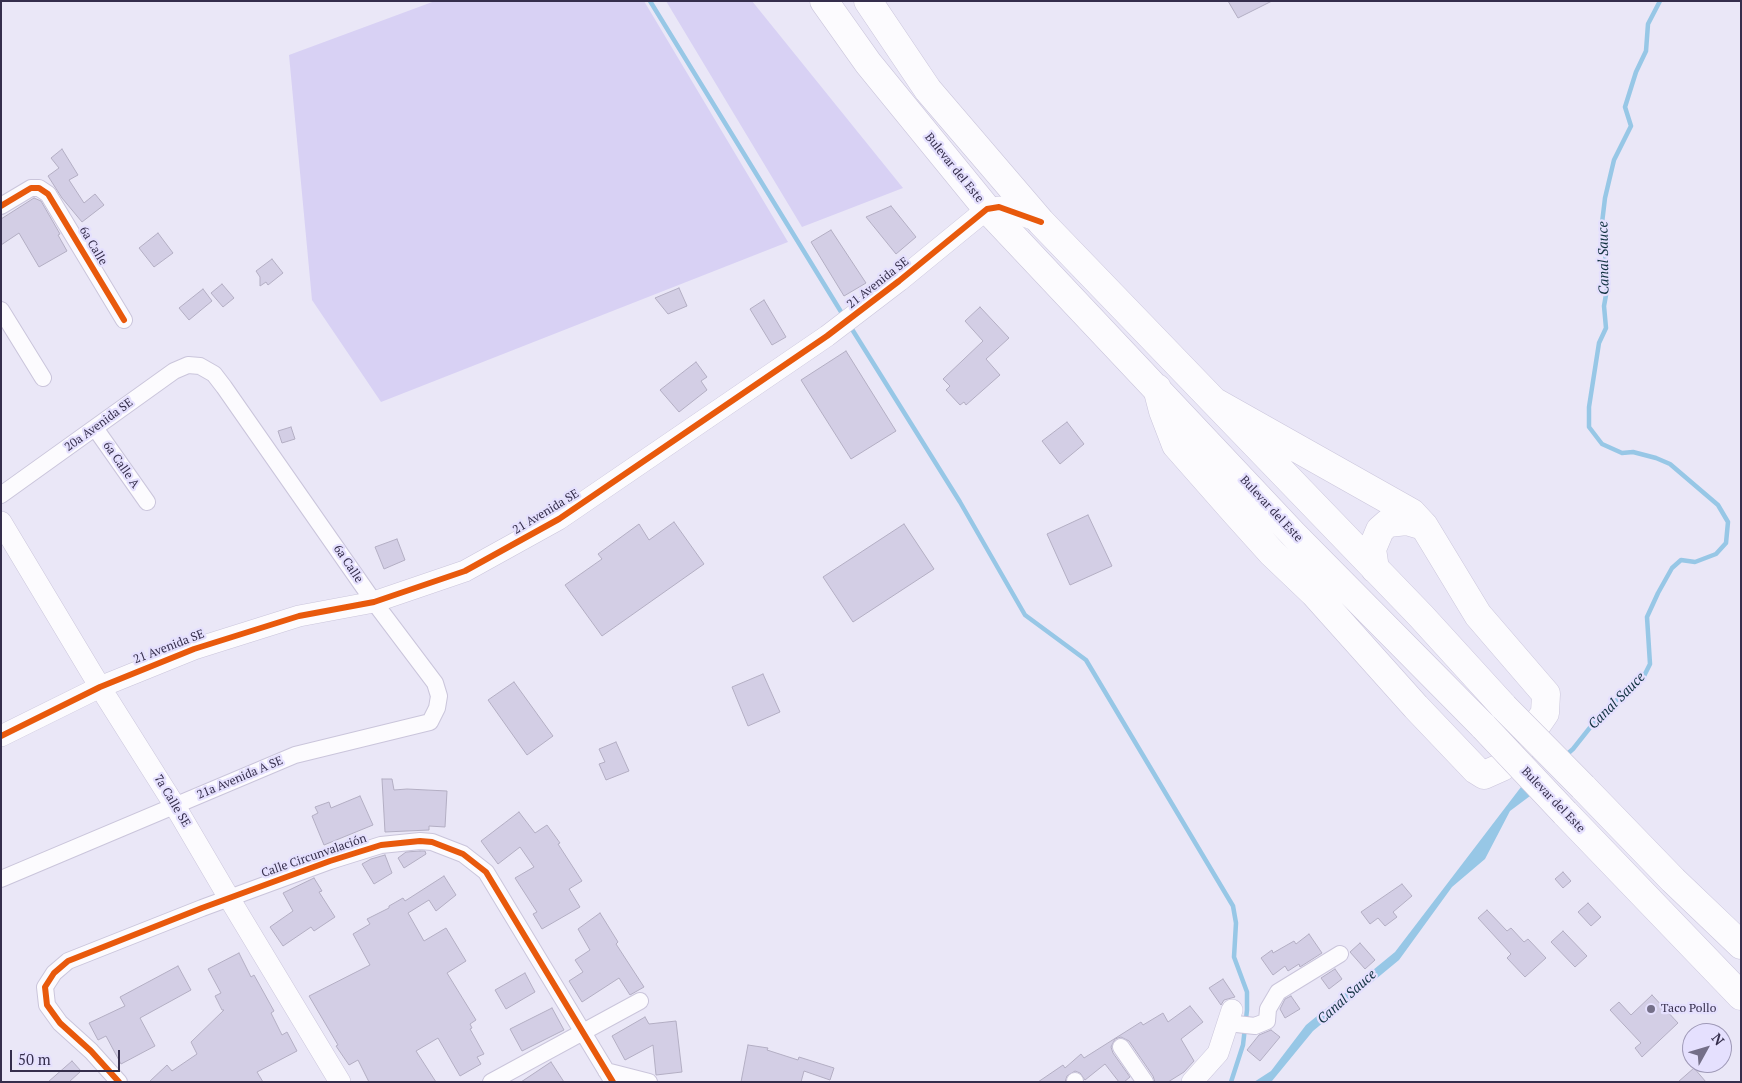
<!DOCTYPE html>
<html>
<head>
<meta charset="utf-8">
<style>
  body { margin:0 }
  #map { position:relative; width:1742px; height:1083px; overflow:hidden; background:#eae7f7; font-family:"PT Serif",serif }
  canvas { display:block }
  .frame { position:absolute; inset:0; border:2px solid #352e4c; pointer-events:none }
  .north { position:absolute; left:1682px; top:1023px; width:50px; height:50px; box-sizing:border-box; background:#e5e0fe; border:1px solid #9f99b7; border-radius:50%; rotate:51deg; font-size:14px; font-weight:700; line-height:20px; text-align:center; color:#352e4c }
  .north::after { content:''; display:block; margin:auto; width:18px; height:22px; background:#746f88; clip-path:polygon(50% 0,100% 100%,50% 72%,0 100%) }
  .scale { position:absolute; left:10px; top:1050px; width:110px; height:22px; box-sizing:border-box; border:2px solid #352e4c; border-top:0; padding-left:6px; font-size:15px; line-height:18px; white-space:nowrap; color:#352e4c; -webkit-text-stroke:4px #e5e0fe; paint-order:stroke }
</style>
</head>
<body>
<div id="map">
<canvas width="1742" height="1083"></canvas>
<div class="frame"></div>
<div class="north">N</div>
<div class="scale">50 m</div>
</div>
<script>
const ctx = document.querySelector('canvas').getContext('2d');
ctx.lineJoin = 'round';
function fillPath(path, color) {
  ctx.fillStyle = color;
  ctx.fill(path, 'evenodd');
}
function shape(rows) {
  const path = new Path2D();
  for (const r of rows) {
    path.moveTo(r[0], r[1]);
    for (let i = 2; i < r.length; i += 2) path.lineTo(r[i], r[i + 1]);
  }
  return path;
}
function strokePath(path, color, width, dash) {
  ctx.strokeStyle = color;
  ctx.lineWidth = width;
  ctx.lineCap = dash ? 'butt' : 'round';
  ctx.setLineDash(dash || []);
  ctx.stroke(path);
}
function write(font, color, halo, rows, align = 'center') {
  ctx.font = font + ' "PT Serif",serif';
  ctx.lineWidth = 4.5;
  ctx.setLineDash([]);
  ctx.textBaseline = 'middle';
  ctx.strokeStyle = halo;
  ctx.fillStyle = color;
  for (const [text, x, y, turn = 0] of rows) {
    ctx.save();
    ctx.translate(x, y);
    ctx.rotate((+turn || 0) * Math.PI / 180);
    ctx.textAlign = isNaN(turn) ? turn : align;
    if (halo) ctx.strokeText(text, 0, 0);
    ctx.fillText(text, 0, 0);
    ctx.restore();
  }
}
fillPath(shape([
  [435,1,644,1,788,242,381,402,312,300,289,55],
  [666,1,752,1,903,188,802,227]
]), '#d8d1f4');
fillPath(shape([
  [1521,787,1530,796,1510,811,1485,859,1452,887,1399,960,1313,1031,1272,1081,1254,1082,1271,1071,1306,1025,1395,952]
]), '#97c7e6');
strokePath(shape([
  [650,1,843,315],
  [850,326,960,502,1025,615,1086,660,1233,906,1236,923,1234,957,1247,992,1247,1010,1243,1045,1231,1082],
  [1565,756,1573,749,1600,715,1644,676,1650,664,1647,617,1658,593,1672,568,1681,560,1695,562,1716,554,1726,543,1728,522,1718,505,1670,464,1656,458,1633,452,1622,453,1602,444,1589,427,1589,407,1599,343,1606,328,1604,306,1608,284,1602,223,1605,198,1614,160,1631,126,1625,107,1636,72,1646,51,1648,24,1660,1]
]), '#97c7e6', 4.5);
const building = shape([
  [1228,1,1272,1,1238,18,1228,1],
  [62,149,78,175,69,180,84,203,95,194,104,205,82,222,62,198,48,176,59,168,51,158,62,149],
  [34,198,41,201,60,234,58,235,67,251,39,267,19,233,1,245,1,219,34,198],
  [891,206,916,237,896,254,866,217,891,206],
  [831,230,866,283,844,296,811,242,831,230],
  [158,233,173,253,154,267,139,248,158,233],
  [272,259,283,273,268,285,266,282,260,286,260,277,256,271,272,259],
  [222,284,234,298,223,307,211,293,222,284],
  [679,288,687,306,668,314,655,298,679,288],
  [203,289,212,301,189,320,179,308,203,289],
  [764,300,786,337,772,345,750,309,764,300],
  [980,307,1009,338,986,359,1000,375,966,405,964,402,960,405,946,390,950,386,943,379,983,341,965,321,980,307],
  [846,351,896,431,851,459,801,380,846,351],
  [696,362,707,377,701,381,707,390,679,412,660,390,696,362],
  [1067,422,1084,444,1060,464,1042,441,1067,422],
  [291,427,295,439,282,443,278,431,291,427],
  [1088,515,1112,566,1070,585,1047,534,1088,515],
  [674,522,704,564,602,636,565,585,602,559,598,554,639,524,649,540,674,522],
  [904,524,934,569,853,622,823,577,904,524],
  [397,539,405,560,384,569,375,547,397,539],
  [763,674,780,712,748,726,732,687,763,674],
  [514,682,553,736,527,755,488,700,514,682],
  [616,742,629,771,606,780,599,764,605,762,599,749,616,742],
  [382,779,392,779,394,790,407,789,447,791,445,827,429,826,429,830,385,832,382,779],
  [360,796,373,825,324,845,312,816,318,813,315,807,329,802,331,808,360,796],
  [519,812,535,833,547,825,560,843,558,844,582,881,569,889,580,907,542,929,533,914,537,912,515,878,534,867,520,847,498,864,481,841,519,812],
  [420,851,425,851,426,854,404,868,398,858,406,852,420,851],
  [385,855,392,873,374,884,362,864,371,859,385,855],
  [1563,872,1571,881,1563,888,1555,879,1563,872],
  [444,876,456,895,436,911,429,900,408,913,424,941,446,928,466,961,447,973,476,1020,470,1024,472,1028,470,1029,484,1054,477,1057,481,1064,460,1076,438,1038,416,1051,436,1082,369,1082,358,1060,349,1065,336,1046,338,1045,309,996,370,965,353,934,370,924,367,919,389,908,389,906,403,898,405,901,444,876],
  [314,878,322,891,319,892,335,917,314,931,311,927,283,946,270,927,293,911,283,893,314,878],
  [1402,884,1412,896,1393,912,1397,917,1385,926,1378,918,1370,924,1361,912,1402,884],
  [1588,903,1601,917,1591,926,1578,912,1588,903],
  [1487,910,1507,931,1511,928,1524,942,1528,939,1546,958,1525,977,1507,958,1511,954,1478,918,1487,910],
  [600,913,618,942,616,944,644,987,630,995,619,978,582,1002,569,981,583,972,575,960,590,950,578,929,600,913],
  [1563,931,1587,956,1575,967,1551,942,1563,931],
  [1309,934,1322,953,1300,967,1299,964,1288,971,1285,966,1273,975,1261,958,1272,950,1273,953,1294,941,1296,944,1309,934],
  [1360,943,1375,960,1365,969,1350,952,1360,943],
  [239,953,251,977,254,975,274,1011,271,1013,282,1035,287,1032,297,1051,257,1072,263,1082,149,1082,167,1065,172,1071,197,1054,191,1042,224,1010,222,1010,215,996,221,993,208,969,239,953],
  [178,966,191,990,140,1018,155,1046,121,1064,106,1036,98,1040,89,1023,125,1006,120,997,178,966],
  [1335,969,1342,979,1329,989,1321,978,1335,969],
  [525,973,535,992,506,1009,495,990,525,973],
  [1223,979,1235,997,1224,1000,1221,1005,1209,988,1223,979],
  [1652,995,1678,1023,1642,1057,1635,1048,1641,1043,1610,1010,1619,1002,1631,1015,1652,995],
  [1291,996,1300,1009,1285,1018,1280,1009,1285,999,1291,996],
  [1190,1006,1203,1022,1181,1039,1194,1061,1184,1072,1168,1082,1155,1082,1153,1076,1129,1041,1121,1037,1115,1039,1111,1047,1113,1053,1130,1077,1124,1082,1119,1082,1105,1064,1085,1080,1080,1073,1075,1071,1067,1076,1065,1082,1038,1082,1063,1065,1065,1068,1081,1054,1084,1058,1141,1022,1143,1025,1163,1013,1168,1022,1190,1006],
  [552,1008,564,1030,522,1051,510,1029,552,1008],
  [645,1017,649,1024,676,1021,682,1072,656,1075,653,1045,625,1060,612,1036,645,1017],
  [1271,1030,1280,1037,1260,1061,1247,1050,1259,1035,1271,1030],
  [748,1045,768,1048,767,1050,798,1060,799,1057,834,1068,830,1080,804,1071,801,1082,741,1082,748,1045],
  [72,1061,81,1071,69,1082,48,1082,72,1061],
  [551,1062,564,1082,521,1082,551,1062],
  [1694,1068,1706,1082,1678,1082,1694,1068]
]);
fillPath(building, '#d3cee5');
strokePath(building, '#b3aec3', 1);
const minor = shape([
  [1,206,31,188,39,188,48,194,124,320],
  [1,310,43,378],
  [95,428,147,502],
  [1,495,174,371,188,365,200,366,214,374,224,387,374,602,435,683,439,696,437,708,430,722,295,755,1,879],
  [1227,1023,1255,1026,1267,1021,1268,1009,1278,992,1340,954],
  [1121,1047,1145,1082],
  [606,1071,649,1082],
  [1075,1081,1075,1082],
  [119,1082,91,1051,60,1023,47,1005,45,987,54,973,68,961,202,908,330,861,381,845,420,841,432,842,463,854,486,872,613,1082],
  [491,1082,640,1001]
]);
const tertiary = shape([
  [1,522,100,687,175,806,229,898,340,1082],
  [1,736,100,687,194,649,299,616,374,602,465,571,559,519,827,336,899,281,987,209,999,207,1041,222],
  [1192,1082,1218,1053,1232,1010]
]);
const trunk = shape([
  [824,1,868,63,987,209,1293,534,1484,727],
  [868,1,928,90,1041,222,1421,616,1504,707],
  [1157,388,1163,411,1176,445,1235,512,1272,553,1314,593,1416,707,1476,770,1484,775,1502,767,1518,752,1545,713,1546,694,1478,615,1424,526,1412,513,1215,402],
  [1375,569,1372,549,1380,530,1388,523,1407,521,1424,526],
  [1583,787,1673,880,1741,945],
  [1565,813,1741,996]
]);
strokePath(minor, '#cac5db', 18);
strokePath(tertiary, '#cac5db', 22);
strokePath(trunk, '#cac5db', 29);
strokePath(minor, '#fcfbfe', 16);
strokePath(tertiary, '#fcfbfe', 21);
strokePath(trunk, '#fcfbfe', 28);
const trunkBridge = shape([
  [1504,707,1583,787],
  [1484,727,1565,813]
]);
strokePath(trunkBridge, '#cac5db', 29, []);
strokePath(trunkBridge, '#fcfbfe', 28);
strokePath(shape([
  [1,206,31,188,39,188,48,194,124,320],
  [1,736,100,687,194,649,299,616,374,602,465,571,559,519,827,336,899,281,987,209,999,207,1041,222],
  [119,1082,91,1051,60,1023,47,1005,45,987,54,973,68,961,202,908,330,861,381,845,420,841,432,842,463,854,486,872,613,1082]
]), '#e8590c', 6);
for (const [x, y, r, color] of [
  [1651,1009,5,"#746f88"]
]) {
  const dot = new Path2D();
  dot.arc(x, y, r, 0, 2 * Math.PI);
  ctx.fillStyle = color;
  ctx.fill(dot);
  strokePath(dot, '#e5e0fe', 2);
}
write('12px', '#352e4c', '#e5e0fe', [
  ["Bulevar del Este",954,168,51],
  ["6a Calle",93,246,59],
  ["21 Avenida SE",878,283,-38],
  ["20a Avenida SE",99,425,-36],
  ["6a Calle A",121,465,55],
  ["Bulevar del Este",1271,509,47],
  ["21 Avenida SE",546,512,-31],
  ["6a Calle",348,564,56],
  ["21 Avenida SE",169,647,-21],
  ["21a Avenida A SE",240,778,-23],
  ["Bulevar del Este",1553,800,46],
  ["7a Calle SE",172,801,59],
  ["Calle Circunvalación",314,856,-19]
]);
write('12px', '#352e4c', '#e5e0fe', [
  ["Taco Pollo",1661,1009]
], 'left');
write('italic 14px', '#113141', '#e5e0fe', [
  ["Canal Sauce",1604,258,-91],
  ["Canal Sauce",1617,701,-45],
  ["Canal Sauce",1347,997,-42]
]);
</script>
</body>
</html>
